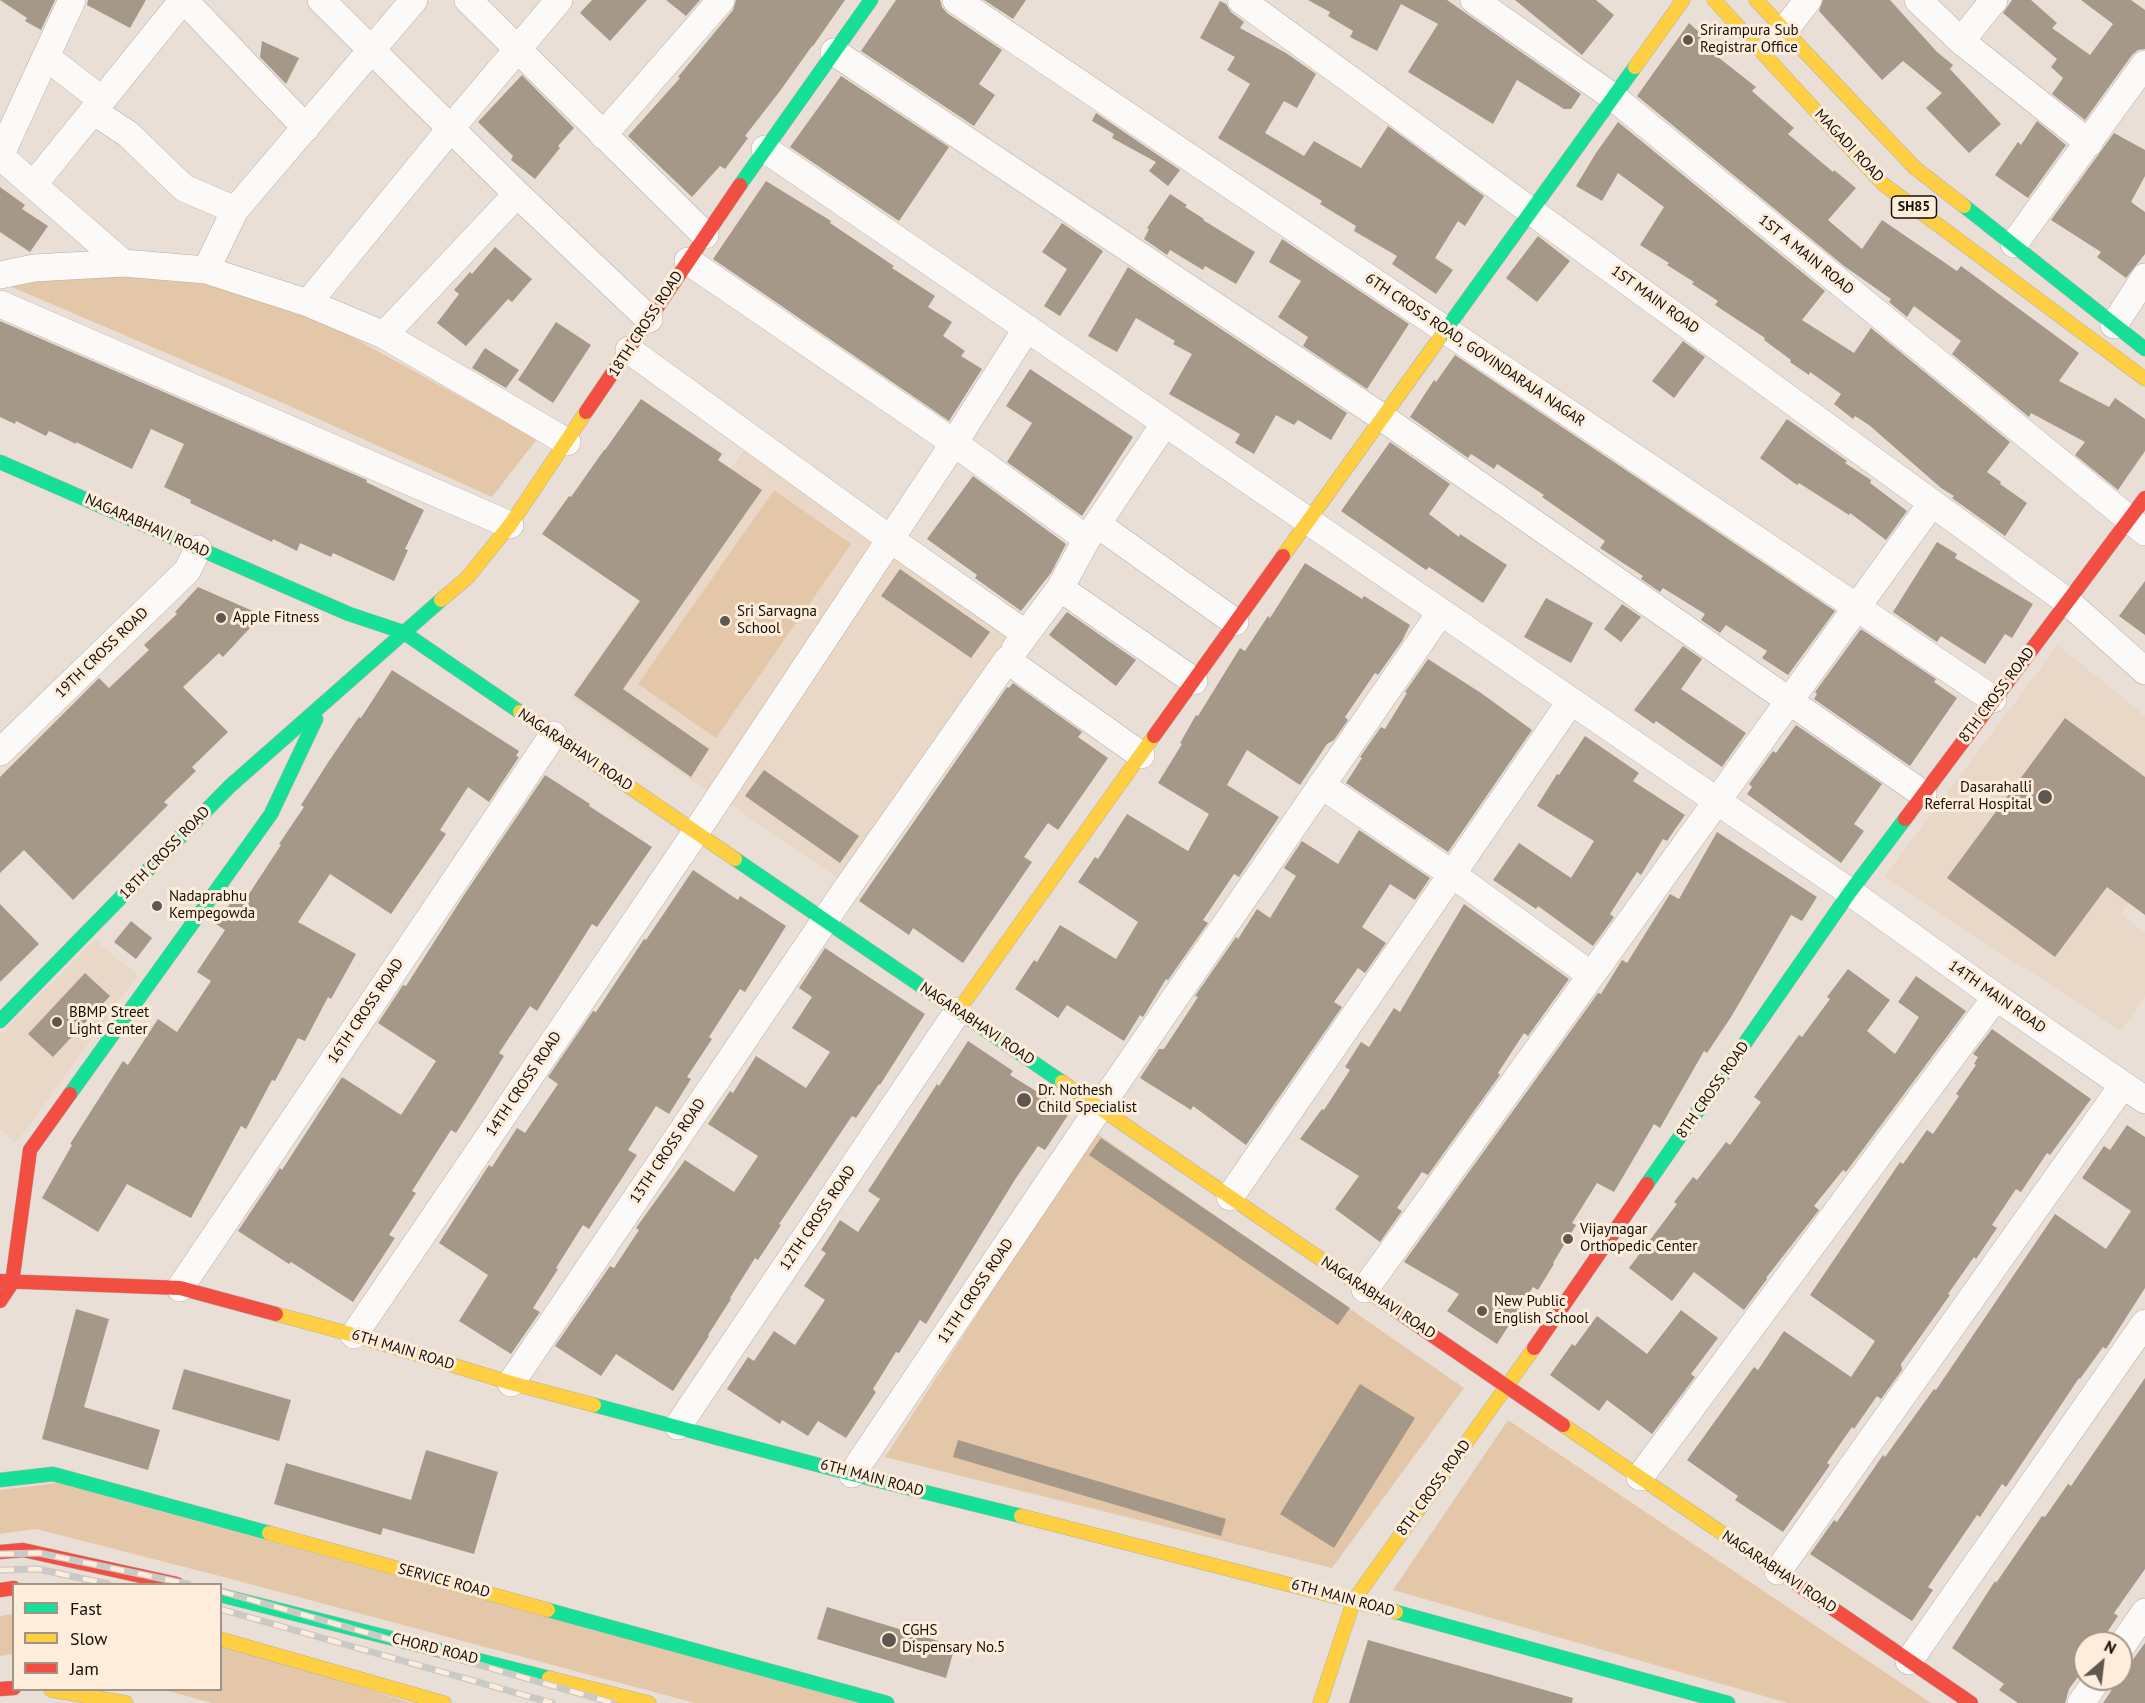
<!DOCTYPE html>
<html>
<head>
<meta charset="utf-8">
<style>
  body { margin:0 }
  #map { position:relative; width:2145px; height:1703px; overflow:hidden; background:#e9dfd6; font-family:"PT Sans",sans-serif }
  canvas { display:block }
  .legend { position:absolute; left:12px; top:1583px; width:210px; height:108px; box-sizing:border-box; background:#feeddb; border:2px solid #a19487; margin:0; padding:8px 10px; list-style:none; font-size:18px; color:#150f09 }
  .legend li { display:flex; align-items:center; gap:12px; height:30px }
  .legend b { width:30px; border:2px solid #a19487 }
  .north { position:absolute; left:2073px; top:1631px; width:60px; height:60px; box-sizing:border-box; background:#feeddb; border:2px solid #a19487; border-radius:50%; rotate:28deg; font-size:16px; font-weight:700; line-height:24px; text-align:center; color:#150f09 }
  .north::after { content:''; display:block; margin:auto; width:21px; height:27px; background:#5f5851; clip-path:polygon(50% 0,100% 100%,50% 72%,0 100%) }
</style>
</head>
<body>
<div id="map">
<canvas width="2145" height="1703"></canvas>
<ul class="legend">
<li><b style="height:8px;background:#16e098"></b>Fast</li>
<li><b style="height:8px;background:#ffcf43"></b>Slow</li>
<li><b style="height:8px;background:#f24e42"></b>Jam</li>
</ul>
<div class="north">N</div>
</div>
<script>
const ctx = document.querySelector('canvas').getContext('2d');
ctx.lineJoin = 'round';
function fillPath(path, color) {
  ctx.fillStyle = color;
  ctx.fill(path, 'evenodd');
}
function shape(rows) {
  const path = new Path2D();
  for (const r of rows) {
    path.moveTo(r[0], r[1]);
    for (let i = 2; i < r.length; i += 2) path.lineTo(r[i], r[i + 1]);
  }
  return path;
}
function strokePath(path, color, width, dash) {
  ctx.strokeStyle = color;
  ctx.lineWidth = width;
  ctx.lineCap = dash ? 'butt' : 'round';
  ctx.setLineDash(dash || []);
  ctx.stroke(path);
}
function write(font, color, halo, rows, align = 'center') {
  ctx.font = font + ' "PT Sans",sans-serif';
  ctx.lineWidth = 6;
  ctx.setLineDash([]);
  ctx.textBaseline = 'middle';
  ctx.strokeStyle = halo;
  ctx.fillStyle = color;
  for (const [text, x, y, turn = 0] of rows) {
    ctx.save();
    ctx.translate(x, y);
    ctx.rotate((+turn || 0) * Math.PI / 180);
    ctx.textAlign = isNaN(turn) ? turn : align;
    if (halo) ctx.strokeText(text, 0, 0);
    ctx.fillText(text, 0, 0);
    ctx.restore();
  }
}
fillPath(shape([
  [744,450,879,544,707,791,571,697],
  [894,556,1010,637,842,881,726,801],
  [2058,645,2145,716,2145,880,2121,914,2145,933,2145,995,2121,1031,1884,877],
  [95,940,138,975,16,1143,0,1129,0,1035]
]), '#e9d8c7');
fillPath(shape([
  [170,272,316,317,537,439,492,497,276,400,0,282],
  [774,490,851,544,716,738,638,684],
  [1095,1132,1464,1388,1332,1568,885,1457],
  [1508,1420,1931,1703,1788,1703,1393,1590],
  [57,1483,858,1703,695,1703,212,1574,36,1529,0,1534,0,1490],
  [13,1614,13,1654,0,1656,0,1616],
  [221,1643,411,1703,212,1703,165,1690,220,1690]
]), '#e4c7a9');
fillPath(shape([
  [0,0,55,0,41,30,25,21,27,18],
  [88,0,146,0,130,28,87,5],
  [592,0,647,0,610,41,580,13],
  [666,0,700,0,686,16],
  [736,0,845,0,813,46,812,46,780,91,745,136,748,138,725,169,720,166,692,197,628,136,680,78,678,77,733,10],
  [896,0,940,0,942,7,947,13,1002,50,979,84,995,95,974,126,861,51],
  [984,0,1026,0,1013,19],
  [1308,0,1447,0,1581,94,1571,109,1564,109,1517,80,1493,124,1408,72,1438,24,1401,4,1377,51,1350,37,1353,31,1328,16,1330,12],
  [1515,0,1596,0,1614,15,1582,55],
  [1823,0,1890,0,1937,52,1953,65,1950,69,2001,124,1969,153,1926,108,1942,93,1903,61,1882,80,1819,11],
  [2012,0,2031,0,2057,23,2052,28,2090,55,2113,24,2081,0,2131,0,2145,10,2145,49,2138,50,2132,55,2085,120,2052,94,2063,78,2051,67,2057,59,2003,13],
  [1220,1,1226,4,1231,12,1244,22,1240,28,1286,53,1316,74,1297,108,1284,101,1265,133,1304,156,1314,141,1361,168,1388,126,1484,196,1465,226,1458,221,1435,258,1453,270,1436,294,1392,264,1397,256,1354,231,1356,226,1320,204,1322,201,1218,138,1250,84,1227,70,1235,57,1200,38],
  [1689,23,1713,45,1709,50,1756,87,1752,91,1794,128,1788,134,1833,172,1834,170,1856,188,1828,220,1862,249,1882,220,1957,271,1961,266,2079,353,2059,381,2109,407,2115,398,2145,419,2145,451,2118,490,2075,455,2085,442,2031,413,2029,417,1952,354,1961,341,1914,306,1907,317,1889,302,1891,299,1844,266,1637,96],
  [262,41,299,58,286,84,260,57],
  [522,75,574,128,558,146,560,148,535,179,511,160,513,156,478,122],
  [841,76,949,147,899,221,790,147],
  [1096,113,1180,170,1168,186,1149,171,1156,162,1112,138,1114,134,1092,121],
  [2037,121,2066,145,2028,198,1995,175,2018,142,2021,145],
  [1618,122,1825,291,1802,320,1854,353,1871,328,2010,442,1987,472,2001,482,2000,484,2027,503,2005,536,1952,498,1954,496,1941,488,1869,425,1855,416,1853,419,1834,404,1841,394,1810,372,1809,375,1790,362,1791,360,1764,340,1765,338,1715,305,1718,301,1692,284,1694,282,1667,265,1669,263,1640,245,1664,207,1618,173,1602,201,1576,186,1596,153],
  [2114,133,2145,150,2145,176,2131,202,2145,212,2145,254,2126,278,2097,257,2101,252,2051,220],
  [766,181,831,221,830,223,894,266,892,268,935,296,928,307,952,322,943,336,965,351,961,356,982,369,949,421,713,259],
  [0,187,25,205,22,209,48,226,30,252,0,232],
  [1170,194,1187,205,1185,207,1204,219,1203,220,1255,252,1236,284,1205,266,1203,270,1170,250,1167,255,1144,239,1149,229,1147,228],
  [1062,223,1103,251,1060,316,1044,306,1067,269,1042,252],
  [1538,236,1570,261,1537,302,1506,278],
  [1282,239,1409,324,1367,389,1303,346,1308,337,1278,317,1301,281,1269,262],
  [495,247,532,279,512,302,508,299,466,346,437,323,459,294,454,290,470,272,472,274],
  [1128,267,1347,413,1331,440,1298,420,1294,425,1276,415,1254,454,1235,443,1240,434,1169,394,1192,354,1173,344,1175,341,1136,318,1117,352,1088,336],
  [0,321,367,480,366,482,424,510,405,549,408,550,394,581,333,553,331,557,300,543,297,551,273,539,272,542,190,503,191,500,164,487,184,444,151,429,132,469,76,442,76,444,49,431,46,436,16,421,15,424,0,417],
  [556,322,591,345,553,403,518,380],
  [1683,341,1705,357,1674,398,1652,381],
  [485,348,519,370,506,388,472,368],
  [1455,355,1835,611,1788,675,1762,658,1767,651,1726,625,1720,633,1701,620,1705,614,1663,588,1660,592,1641,579,1643,576,1600,548,1605,541,1542,497,1544,495,1497,464,1494,469,1471,454,1468,458,1410,417,1434,380,1436,382],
  [1030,369,1133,437,1082,516,1007,462,1032,423,1006,406],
  [641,399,722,454,718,460,762,490,623,689,709,749,691,777,574,695,640,601,542,534,569,496,571,497,604,450,605,450],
  [1787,419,1847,461,1845,463,1871,480,1870,483,1907,511,1886,540,1850,513,1849,515,1799,483,1797,485,1760,458],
  [1390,442,1450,484,1429,514,1459,537,1460,534,1507,565,1483,603,1429,567,1426,570,1341,511],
  [973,476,1066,544,1051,573,1021,611,975,578,977,575,927,539],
  [1937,542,1957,554,1955,558,2033,604,2012,638,2005,634,1985,664,1941,636,1937,642,1893,612],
  [1305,563,1362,599,1364,596,1410,625,1402,641,1378,675,1375,673,1345,717,1348,720,1334,740,1327,744,1300,785,1247,750,1227,785,1279,817,1239,877,1234,874,1203,920,1208,923,1168,980,1166,979,1143,1017,1140,1015,1124,1041,1067,1005,1058,1018,1015,989,1034,960,1037,962,1060,925,1116,959,1138,922,1078,882,1095,857,1098,859,1127,814,1188,851,1209,814,1158,783,1182,744,1180,743,1196,715,1198,716,1240,648,1245,651,1268,616,1270,618],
  [900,569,990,632,971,658,881,596],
  [2145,581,2145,635,2119,616],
  [198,587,262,615,223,657,219,653,183,687,228,732,192,767,196,771,164,802,168,805,73,900,24,850,0,873,0,777,99,678,109,688,149,650,144,645,177,614,175,612],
  [1546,598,1593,623,1571,663,1524,637],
  [1622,604,1641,617,1621,642,1604,629],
  [1067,612,1136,660,1116,686,1049,635],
  [1861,629,1936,679,1934,682,1957,698,1910,766,1814,699,1817,694,1815,692],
  [1683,646,1702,659,1681,689,1746,733,1722,767,1656,721,1654,724,1634,710],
  [1428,659,1481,693,1532,730,1448,852,1346,783,1362,758,1360,757,1381,727,1385,729,1407,693,1405,692],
  [392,670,519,751,516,756,519,757,489,802,468,787,440,830,446,834,391,914,330,874,298,922,356,954,331,999,328,997,305,1041,298,1038,275,1081,272,1080,246,1129,241,1126,191,1218,127,1184,98,1232,42,1198,72,1145,70,1144,123,1061,128,1065,158,1019,177,1032,211,981,197,972,225,930,216,924,239,891,247,897,281,845,279,844,304,807,301,805,329,761,359,717,361,718],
  [1013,683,1082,732,1078,737,1108,758,1058,830,1048,823,1024,857,1032,862,963,963,913,928,909,935,859,901,1007,687,1009,688],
  [2065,718,2145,777,2145,915,2107,887,2055,957,1947,878],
  [1796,725,1882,784,1854,824,1864,831,1841,863,1747,794,1752,787,1749,784,1773,751,1776,753],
  [1585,736,1639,773,1633,781,1685,815,1667,841,1663,839,1641,875,1637,872,1610,914,1614,917,1593,946,1538,906,1536,909,1493,880,1519,843,1571,878,1594,841,1537,806,1557,774,1559,775],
  [764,770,859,836,840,863,745,796],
  [545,775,590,804,589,806,652,847,597,927,592,924,537,1011,530,1006,499,1053,504,1056,477,1100,456,1133,451,1130,412,1191,416,1193,389,1235,395,1238,353,1302,291,1262,289,1264,238,1231,280,1168,282,1170,342,1077,401,1115,436,1061,378,1023,403,985,406,986,464,895],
  [1359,830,1430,878,1415,900,1390,884,1362,927,1386,943,1365,973,1358,968,1334,1002,1342,1007,1246,1145,1193,1106,1191,1110,1140,1078,1159,1049,1164,1049,1198,997,1195,996,1236,937,1238,939,1257,909,1270,918,1296,876,1284,868,1302,841,1338,864],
  [1717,832,1817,897,1802,921,1791,915,1731,1017,1707,1053,1704,1051,1660,1128,1654,1124,1614,1192,1597,1183,1572,1223,1576,1225,1553,1263,1554,1264,1538,1290,1533,1287,1497,1344,1447,1311,1459,1294,1404,1262,1598,993,1601,994,1622,960,1627,963,1670,894,1679,899],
  [693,870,738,900,740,896,786,926,745,992,740,989,709,1037,712,1039,687,1077,691,1079,669,1114,656,1106,628,1150,637,1155,589,1229,583,1225,556,1268,558,1269,533,1308,540,1312,511,1354,459,1321,488,1275,439,1243,489,1165,492,1167,517,1128,525,1133,558,1084,548,1077,593,1011,596,1012,644,939,646,940],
  [0,904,39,944,0,982],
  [1464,904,1569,979,1528,1036,1524,1033,1498,1073,1500,1075,1428,1175,1422,1172,1397,1208,1402,1211,1380,1242,1335,1209,1359,1176,1300,1139,1322,1109,1324,1110,1350,1070,1345,1067,1361,1042,1369,1047,1394,1008,1400,1012],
  [131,921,152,938,136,959,114,942],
  [825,948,925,1014,880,1085,879,1084,856,1118,852,1116,779,1224,781,1225,758,1260,755,1258,730,1298,731,1299,708,1335,709,1336,673,1391,616,1354,601,1376,555,1346,610,1266,614,1268,639,1230,636,1228,685,1160,734,1192,758,1156,708,1124,730,1091,733,1093,756,1056,806,1088,830,1052,792,1028,812,997,799,988],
  [1848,969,1890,1000,1867,1031,1895,1054,1919,1017,1898,1002,1916,976,1966,1011,1858,1156,1846,1172,1843,1170,1814,1206,1819,1210,1766,1278,1767,1279,1744,1310,1694,1272,1672,1301,1629,1268,1677,1204,1674,1202,1693,1177,1697,1180,1726,1142,1730,1145,1761,1102,1754,1097,1799,1035,1802,1037,1830,999,1827,997],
  [85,973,110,996,53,1057,28,1034],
  [1992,1029,2091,1099,2050,1155,2047,1153,2021,1192,2016,1189,1992,1225,1997,1228,1976,1259,1974,1257,1948,1294,1950,1295,1901,1364,1902,1370,1881,1399,1877,1396,1854,1429,1852,1427,1827,1463,1830,1465,1783,1532,1735,1500,1738,1496,1687,1460,1754,1367,1758,1370,1784,1331,1851,1377,1875,1341,1810,1295,1900,1162,1903,1164,1927,1130,1933,1134,1959,1096,1956,1094,1976,1065,1974,1064,1978,1057,1973,1054],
  [968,1041,1013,1071,1010,1075,1070,1112,1045,1150,1038,1146,1016,1178,926,1324,920,1320,899,1353,896,1352,873,1389,876,1392,846,1438,818,1421,808,1436,782,1420,780,1424,727,1389,748,1357,754,1361,774,1331,795,1345,825,1300,804,1286,826,1253,821,1250,840,1220,858,1232,880,1199,868,1191,937,1084,939,1086],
  [2127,1125,2145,1137,2145,1288,2106,1349,2103,1347,2080,1379,2079,1378,2006,1487,2002,1484,1980,1517,1977,1515,1928,1587,1933,1590,1912,1621,1810,1554,1834,1520,1837,1522,1883,1455,1885,1457,1934,1389,1936,1390,2055,1214,2106,1249,2131,1211,2082,1178,2104,1146,2110,1150],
  [1101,1138,1350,1308,1338,1325,1089,1155],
  [76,1309,109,1319,84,1407,160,1430,148,1470,42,1439],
  [1681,1310,1718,1338,1691,1374,1695,1377,1652,1434,1607,1400,1599,1411,1550,1375,1572,1344,1575,1346,1597,1316,1647,1354],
  [184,1369,291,1400,279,1441,172,1409],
  [2145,1378,2145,1569,2114,1613,2118,1616,2100,1643,2085,1643,2085,1667,2069,1689,2065,1703,2018,1703,1999,1690,2004,1684,1952,1648,1995,1581,1996,1583,2042,1516,2045,1517,2068,1484,2071,1486],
  [1360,1384,1415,1418,1334,1548,1280,1514],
  [958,1440,1226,1519,1221,1536,953,1457],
  [426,1450,498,1472,474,1554,383,1528,381,1535,274,1504,286,1463,411,1500],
  [827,1607,955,1646,946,1678,817,1639],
  [1368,1640,1573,1698,1572,1703,1349,1703],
  [2145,1643,2145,1703,2103,1703,2119,1679,2121,1679,2121,1676]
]), '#a69889');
const street = shape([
  [184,0,306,128],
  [321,0,517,194,649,319],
  [468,0,705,235],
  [956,0,1993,699],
  [1241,0,2068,602,2145,671],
  [1474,0,1613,97,2145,532],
  [1918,0,1961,41,2089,143],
  [1784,31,1808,0],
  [1961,41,1994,0],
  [834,52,1383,418,1923,794],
  [46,57,102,100],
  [93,111,128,134,184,188,235,210],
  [603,135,721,0],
  [765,149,1850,892,1996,997,2145,1100],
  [0,156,72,0],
  [0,156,123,263],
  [34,184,183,0],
  [2014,244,2145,64],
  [688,261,954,443,1087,539],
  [206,270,235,210,414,0],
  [0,275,34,268,123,263,206,270,308,303,384,335,567,442],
  [308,303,451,128,559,0],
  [0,304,510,525],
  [2114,325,2145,277],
  [384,335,517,194],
  [629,350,890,539,1026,634],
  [1097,524,1235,622],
  [1060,588,1087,539,1165,423],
  [1015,649,1060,588,1194,681],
  [0,752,187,571,198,549],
  [1321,785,1452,874,1591,975],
  [1230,1197,1571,701],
  [180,1288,553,735],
  [1365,1289,1932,503],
  [354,1335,696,832,954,443,1027,328],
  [511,1383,840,898,1007,660,1141,755],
  [678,1426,958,1011],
  [852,1474,1099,1108,1441,612],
  [1640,1477,1996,997],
  [1778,1571,2123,1085],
  [2121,1647,2145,1612],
  [1909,1661,2145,1323],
  [2081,1703,2098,1679]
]);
const fast = shape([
  [740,185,871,0],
  [1964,206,2145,349],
  [1439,339,1635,67],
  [0,462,349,614,403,632,520,712],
  [735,859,1062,1082],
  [0,1021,230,786,441,600],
  [70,1094,271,814,316,719],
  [1647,1184,1850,892,1905,819],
  [594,1405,852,1474,1021,1516],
  [0,1480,53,1474,269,1533],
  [220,1595,549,1678],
  [548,1610,887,1703],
  [1396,1612,1728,1703]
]);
const slow = shape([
  [1714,0,1883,184,2145,379],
  [1756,0,1915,168,1964,206],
  [1635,67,1683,0],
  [1283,556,1439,339],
  [441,600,467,578,510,525,586,412],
  [520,712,735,859],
  [958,1011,1154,736],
  [1062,1082,1404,1316],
  [276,1314,354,1335,511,1383,594,1405],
  [1563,1425,1794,1582],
  [1021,1516,1396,1612],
  [269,1533,548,1610],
  [220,1639,444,1703],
  [549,1678,649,1703],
  [51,1690,126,1703],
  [1320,1703,1354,1600,1534,1348]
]);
const jam = shape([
  [586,412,740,185],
  [1154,736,1283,556],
  [1905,819,2145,498],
  [0,1281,180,1288,276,1314],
  [0,1301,12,1283,30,1150,70,1094],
  [1404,1316,1563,1425],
  [1534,1348,1647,1184],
  [0,1552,23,1550,177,1584],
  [1794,1582,1971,1703],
  [0,1590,14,1588],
  [0,1689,14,1688]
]);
strokePath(street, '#b6aea7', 28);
strokePath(fast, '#b6aea7', 15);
strokePath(slow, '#b6aea7', 15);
strokePath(jam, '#b6aea7', 15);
strokePath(street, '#fcfaf9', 27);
strokePath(fast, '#16e098', 14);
strokePath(slow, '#ffcf43', 14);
strokePath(jam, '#f24e42', 14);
const rail = shape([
  [0,1554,39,1553,188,1584],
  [0,1570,38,1569,108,1584],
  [220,1591,613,1703],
  [220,1609,552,1703]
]);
strokePath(rail, '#cbc9c6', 7);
strokePath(rail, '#feeddb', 4.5, [14]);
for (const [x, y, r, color] of [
  [1688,40,6,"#5f5851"],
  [221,618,6,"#5f5851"],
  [725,621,6,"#5f5851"],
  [2045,797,8,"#5f5851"],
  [157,906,6,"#5f5851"],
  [57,1022,6,"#5f5851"],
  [1024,1100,8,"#5f5851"],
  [1568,1239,6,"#5f5851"],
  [1482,1311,6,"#5f5851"],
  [889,1640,8,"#5f5851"]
]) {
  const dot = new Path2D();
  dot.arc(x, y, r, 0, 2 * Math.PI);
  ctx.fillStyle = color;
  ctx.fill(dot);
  strokePath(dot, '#feeddb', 2);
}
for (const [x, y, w] of [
  [1914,207,45]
]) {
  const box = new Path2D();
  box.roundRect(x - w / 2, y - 11, w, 22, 4.5);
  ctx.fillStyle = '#feeddb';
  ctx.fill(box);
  strokePath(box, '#150f09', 1.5);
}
write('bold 14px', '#150f09', null, [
  ["SH85",1914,207]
]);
write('15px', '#150f09', '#feeddb', [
  ["Srirampura Sub",1700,31],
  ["Registrar Office",1700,48],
  ["Sri Sarvagna",737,612],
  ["School",737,629],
  ["Apple Fitness",233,618],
  ["Dasarahalli",2032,788,"right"],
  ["Referral Hospital",2032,805,"right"],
  ["Nadaprabhu",169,897],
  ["Kempegowda",169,914],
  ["BBMP Street",69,1013],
  ["Light Center",69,1030],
  ["Dr. Nothesh",1038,1091],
  ["Child Specialist",1038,1108],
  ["Vijaynagar",1580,1230],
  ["Orthopedic Center",1580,1247],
  ["New Public",1494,1302],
  ["English School",1494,1319],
  ["CGHS",902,1631],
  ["Dispensary No.5",902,1648]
], 'left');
write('15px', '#150f09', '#feeddb', [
  ["MAGADI ROAD",1849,146,47],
  ["1ST A MAIN ROAD",1806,255,39],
  ["1ST MAIN ROAD",1655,300,36],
  ["18TH CROSS ROAD",646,324,-57],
  ["6TH CROSS ROAD, GOVINDARAJA NAGAR",1475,350,34],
  ["NAGARABHAVI ROAD",147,526,24],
  ["19TH CROSS ROAD",102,653,-44],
  ["8TH CROSS ROAD",1997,695,-53],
  ["NAGARABHAVI ROAD",575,750,34],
  ["18TH CROSS ROAD",165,853,-46],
  ["14TH MAIN ROAD",1997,997,35],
  ["16TH CROSS ROAD",366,1011,-56],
  ["NAGARABHAVI ROAD",977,1024,34],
  ["14TH CROSS ROAD",524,1084,-56],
  ["8TH CROSS ROAD",1713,1090,-55],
  ["13TH CROSS ROAD",668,1151,-56],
  ["12TH CROSS ROAD",818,1218,-56],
  ["11TH CROSS ROAD",976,1291,-56],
  ["NAGARABHAVI ROAD",1378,1298,34],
  ["6TH MAIN ROAD",403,1350,17],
  ["6TH MAIN ROAD",872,1478,15],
  ["8TH CROSS ROAD",1434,1488,-54],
  ["NAGARABHAVI ROAD",1779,1572,34],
  ["SERVICE ROAD",444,1581,15],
  ["6TH MAIN ROAD",1343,1598,15],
  ["CHORD ROAD",435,1649,14]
]);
</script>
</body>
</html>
